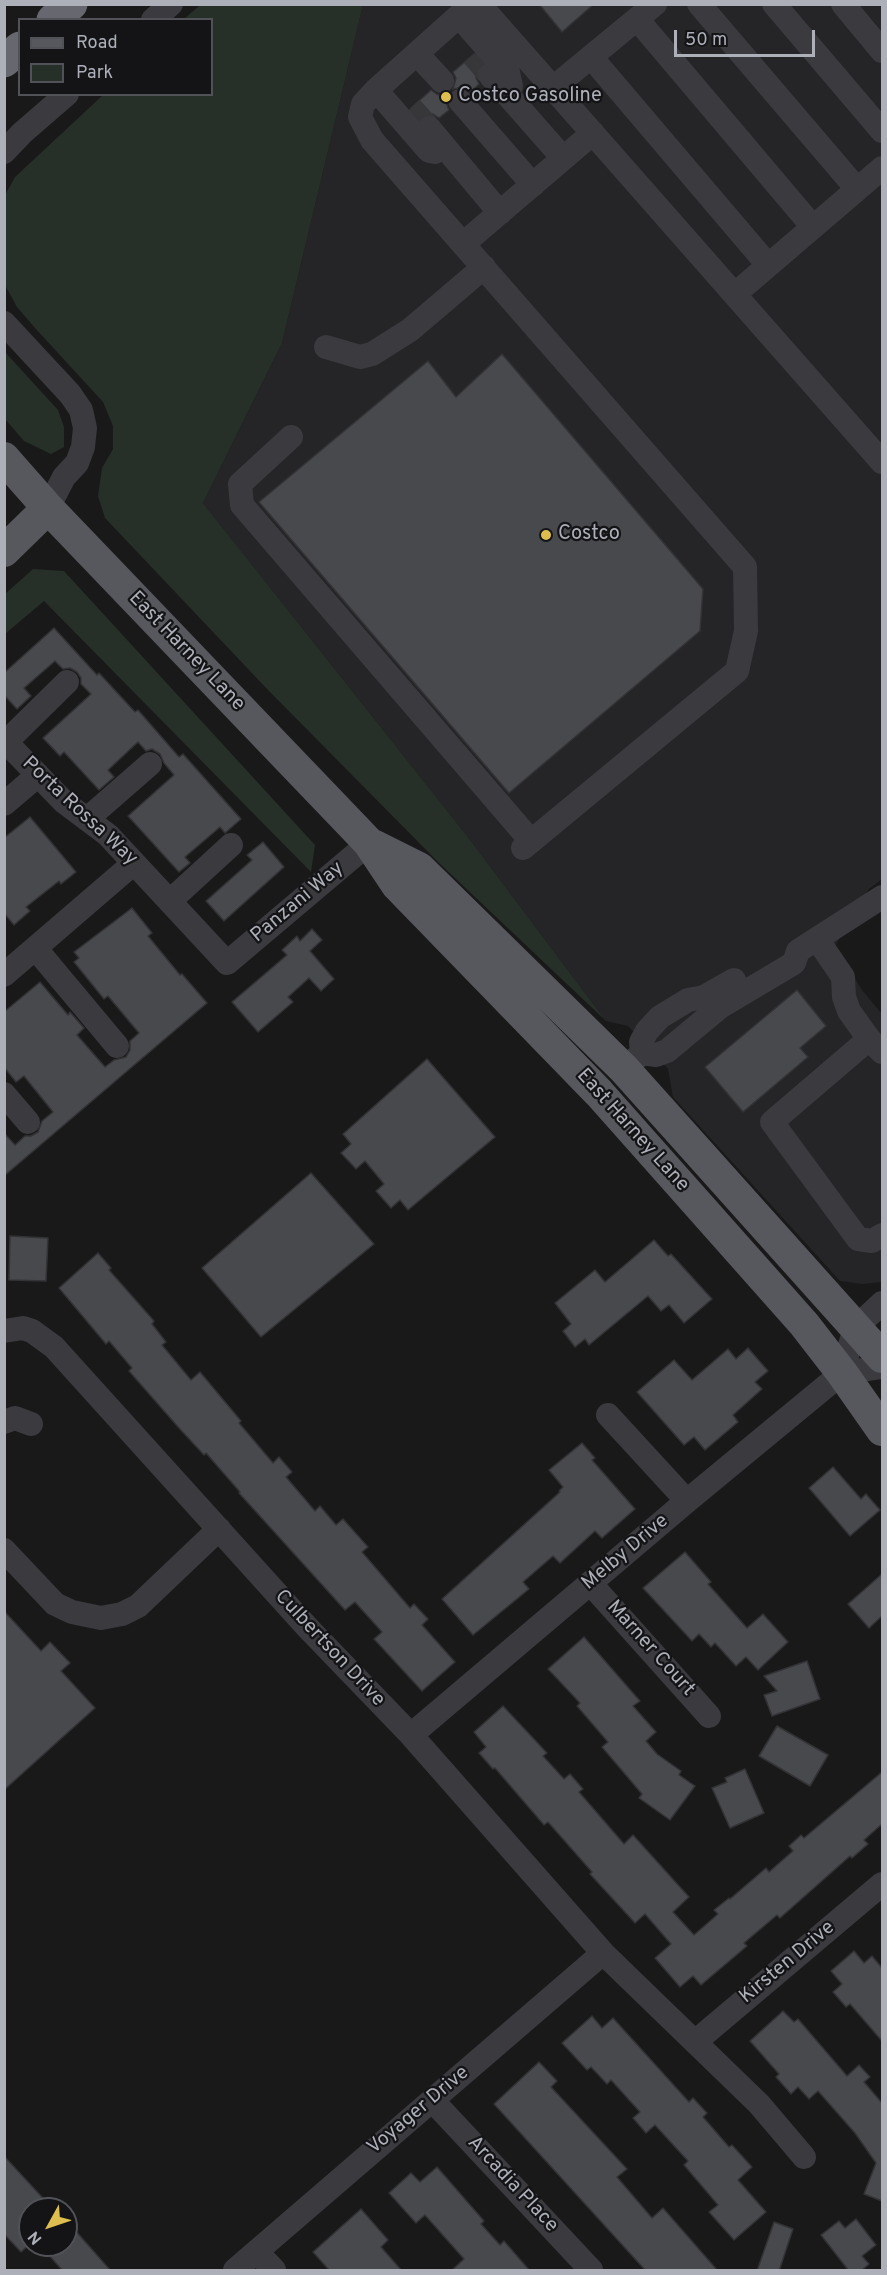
<!DOCTYPE html>
<html>
<head>
<meta charset="utf-8">
<style>
  body { margin:0 }
  #map { position:relative; width:887px; height:2275px; overflow:hidden; background:#19191a; font-family:Overpass,sans-serif }
  canvas { display:block }
  .frame { position:absolute; inset:0; border:6px solid #adafb9; pointer-events:none }
  .legend { position:absolute; left:18px; top:18px; width:195px; height:78px; box-sizing:border-box; background:#141416; border:2px solid #515257; margin:0; padding:8px 10px; list-style:none; font-size:18px; color:#adafb9 }
  .legend li { display:flex; align-items:center; gap:12px; height:30px }
  .legend b { width:30px; border:2px solid #515257 }
  .north { position:absolute; left:18px; top:2197px; width:60px; height:60px; box-sizing:border-box; background:#141416; border:2px solid #515257; border-radius:50%; rotate:230deg; font-size:16px; font-weight:700; line-height:24px; text-align:center; color:#adafb9 }
  .north::after { content:''; display:block; margin:auto; width:21px; height:27px; background:#ddbe4f; clip-path:polygon(50% 0,100% 100%,50% 72%,0 100%) }
  .scale { position:absolute; left:674px; top:30px; width:141px; height:27px; box-sizing:border-box; border:3px solid #adafb9; border-top:0; padding-left:8px; font-size:18px; line-height:21px; white-space:nowrap; color:#adafb9; -webkit-text-stroke:4px #141416; paint-order:stroke }
</style>
</head>
<body>
<div id="map">
<canvas width="887" height="2275"></canvas>
<div class="frame"></div>
<ul class="legend">
<li><b style="height:8px;background:#57575e"></b>Road</li>
<li><b style="height:16px;background:#272f29"></b>Park</li>
</ul>
<div class="north">N</div>
<div class="scale">50 m</div>
</div>
<script>
const ctx = document.querySelector('canvas').getContext('2d');
ctx.lineJoin = 'round';
function fillPath(path, color) {
  ctx.fillStyle = color;
  ctx.fill(path, 'evenodd');
}
function shape(rows) {
  const path = new Path2D();
  for (const r of rows) {
    path.moveTo(r[0], r[1]);
    for (let i = 2; i < r.length; i += 2) path.lineTo(r[i], r[i + 1]);
  }
  return path;
}
function strokePath(path, color, width, dash) {
  ctx.strokeStyle = color;
  ctx.lineWidth = width;
  ctx.lineCap = dash ? 'butt' : 'round';
  ctx.setLineDash(dash || []);
  ctx.stroke(path);
}
function write(font, color, halo, rows, align = 'center') {
  ctx.font = font + ' Overpass,sans-serif';
  ctx.lineWidth = 4.5;
  ctx.setLineDash([]);
  ctx.textBaseline = 'middle';
  ctx.strokeStyle = halo;
  ctx.fillStyle = color;
  for (const [text, x, y, turn = 0] of rows) {
    ctx.save();
    ctx.translate(x, y);
    ctx.rotate((+turn || 0) * Math.PI / 180);
    ctx.textAlign = isNaN(turn) ? turn : align;
    if (halo) ctx.strokeText(text, 0, 0);
    ctx.fillText(text, 0, 0);
    ctx.restore();
  }
}
fillPath(shape([
  [363,5,882,5,882,879,869,889,835,946,862,990,882,1014,882,1282,862,1284,840,1281,673,1097,668,1069,628,1026,606,1021,468,837,203,503,282,343]
]), '#252527');
fillPath(shape([
  [200,5,363,5,282,343,203,503,468,837,606,1021,438,862,268,690,105,518,98,496,102,468,113,449,113,426,103,402,35,328,17,307,6,287,5,195,15,177,103,95,212,94,212,20,184,19],
  [5,352,58,410,64,427,64,447,51,454,24,441,5,419],
  [33,569,64,571,315,845,311,872,44,601,5,634,5,594]
]), '#272f29');
const building = shape([
  [539,4,594,4,562,32,539,4],
  [474,54,482,64,476,71,476,78,479,84,471,92,464,87,453,89,456,78,453,72,474,54],
  [431,90,438,95,449,93,446,103,449,110,439,118,433,114,427,114,419,118,411,108,431,90],
  [502,354,703,589,700,631,509,793,259,502,428,361,456,397,502,354],
  [54,628,97,675,99,673,135,712,138,710,179,757,183,754,241,819,225,833,220,827,185,857,190,863,179,872,128,816,174,775,164,763,160,754,152,749,146,751,138,742,108,770,114,777,99,790,64,752,60,756,43,738,91,694,81,684,81,678,77,672,70,668,63,669,55,661,24,688,31,696,17,709,4,695,4,673,54,628],
  [30,817,76,872,61,884,59,881,26,907,30,911,14,925,4,913,4,838,30,817],
  [263,842,284,867,224,921,206,901,252,860,247,855,263,842],
  [132,908,152,933,148,936,180,975,182,974,207,1003,4,1176,4,1133,15,1145,25,1136,31,1136,38,1132,42,1121,53,1112,24,1076,16,1082,4,1067,4,1012,40,982,68,1015,70,1012,84,1028,77,1035,105,1067,114,1060,126,1057,130,1050,130,1041,139,1033,108,996,104,999,74,962,79,958,74,952,132,908],
  [312,929,322,940,310,951,334,979,321,991,309,978,288,997,293,1002,258,1032,232,1002,287,955,282,950,297,936,300,941,312,929],
  [797,990,826,1026,800,1048,808,1057,743,1112,705,1067,797,990],
  [427,1059,495,1137,408,1210,400,1200,391,1208,376,1191,384,1184,365,1161,356,1169,341,1153,351,1144,343,1134,427,1059],
  [311,1173,374,1244,261,1337,202,1268,311,1173],
  [10,1236,48,1238,46,1281,9,1280,10,1236],
  [654,1240,668,1256,671,1254,712,1299,684,1323,669,1305,661,1311,648,1296,589,1345,585,1339,575,1347,563,1331,571,1324,555,1303,595,1270,605,1282,654,1240],
  [98,1253,111,1268,109,1270,154,1321,152,1324,166,1342,162,1345,191,1380,200,1372,241,1421,239,1423,273,1463,279,1457,292,1472,286,1477,315,1511,320,1506,336,1525,343,1519,368,1547,362,1552,410,1608,414,1604,428,1619,422,1625,455,1662,422,1691,374,1639,382,1632,355,1602,345,1610,239,1493,240,1492,206,1453,204,1455,179,1428,129,1371,132,1368,109,1341,106,1344,59,1288,98,1253],
  [748,1348,768,1371,755,1382,762,1389,733,1415,738,1422,705,1450,694,1437,684,1445,637,1392,674,1360,692,1380,728,1349,736,1359,748,1348],
  [582,1443,595,1458,592,1460,635,1509,602,1538,595,1531,560,1563,553,1556,523,1582,529,1589,473,1635,442,1599,560,1492,559,1491,563,1487,549,1470,582,1443],
  [833,1467,861,1499,866,1494,880,1510,850,1536,809,1488,833,1467],
  [685,1552,711,1582,708,1584,747,1628,763,1614,788,1642,758,1670,746,1657,736,1666,715,1643,711,1647,699,1634,692,1641,643,1588,685,1552],
  [882,1574,882,1616,869,1628,848,1604,882,1574],
  [4,1611,41,1651,50,1642,70,1663,61,1671,95,1708,4,1790,4,1611],
  [584,1637,640,1701,633,1706,656,1732,646,1741,657,1754,681,1771,679,1775,695,1786,670,1820,639,1798,642,1794,602,1747,608,1742,577,1706,580,1703,548,1669,584,1637],
  [807,1661,820,1699,772,1716,764,1695,777,1691,764,1676,807,1661],
  [503,1706,547,1753,543,1756,564,1779,570,1774,583,1789,579,1792,624,1844,633,1835,689,1897,673,1912,694,1935,718,1914,714,1910,729,1898,730,1899,766,1868,769,1872,793,1851,789,1846,801,1835,804,1838,882,1772,882,1824,864,1840,868,1844,852,1858,850,1856,780,1918,777,1915,744,1943,747,1946,701,1985,693,1976,680,1987,655,1958,671,1944,645,1914,635,1923,590,1874,592,1872,548,1822,544,1825,495,1768,493,1769,479,1753,486,1747,474,1732,503,1706],
  [777,1726,828,1755,810,1786,759,1756,777,1726],
  [745,1769,764,1813,730,1828,712,1788,727,1782,725,1778,745,1769],
  [854,1951,864,1963,872,1956,882,1968,882,2041,850,2004,846,2007,833,1992,842,1984,831,1971,854,1951],
  [783,2011,794,2022,798,2019,847,2076,859,2065,870,2077,864,2082,882,2103,882,2201,864,2194,876,2163,855,2133,818,2091,809,2099,798,2087,791,2094,776,2077,779,2074,750,2041,783,2011],
  [592,2016,602,2028,613,2018,689,2102,693,2098,707,2113,703,2117,729,2147,732,2145,752,2167,738,2180,766,2212,734,2240,709,2212,718,2205,684,2165,688,2161,655,2125,646,2133,633,2118,640,2112,611,2080,607,2084,591,2067,587,2070,562,2043,592,2016],
  [539,2062,557,2081,551,2087,627,2169,617,2177,652,2218,663,2208,718,2271,646,2271,494,2104,539,2062],
  [4,2156,53,2209,30,2209,30,2244,21,2252,4,2234,4,2156],
  [437,2167,484,2221,481,2224,500,2245,504,2241,530,2271,451,2271,464,2259,425,2215,416,2223,389,2193,411,2173,420,2182,437,2167],
  [361,2209,388,2240,381,2247,402,2271,330,2271,313,2252,361,2209],
  [856,2219,876,2245,862,2256,869,2264,861,2271,849,2271,821,2235,839,2221,845,2228,856,2219],
  [66,2220,111,2271,63,2271,40,2245,66,2245,66,2220],
  [774,2222,793,2229,779,2271,757,2271,774,2222]
]);
fillPath(building, '#48494d');
strokePath(building, '#333336', 1.5);
strokePath(shape([
  [473,55,490,75],
  [411,108,429,128]
]), '#37373a', 24, [24, 12]);
strokePath(shape([
  [472,4,376,90,363,104,360,117,372,140,745,567,746,631,737,671,523,848],
  [479,4,882,462],
  [699,4,857,189],
  [774,4,882,131],
  [843,4,882,51],
  [459,16,508,72,511,86],
  [637,19,813,227],
  [153,20,171,4],
  [417,54,442,81],
  [591,57,768,265],
  [490,75,563,158],
  [553,88,655,4],
  [376,90,429,151,435,152],
  [460,101,533,185],
  [429,128,500,213],
  [4,152,22,133,67,94],
  [463,244,593,133],
  [735,294,882,168],
  [4,323,70,394,81,410,85,428,83,447,77,463,64,477,48,508],
  [326,347,360,357,372,354,410,330,484,267],
  [291,437,240,484,242,505,531,841],
  [4,740,64,802,108,835,227,963,369,843],
  [6,742,67,682],
  [4,804,38,775],
  [87,819,150,764],
  [170,901,231,845],
  [817,939,843,977,844,997,849,1011,869,1039,882,1052],
  [36,949,117,1046],
  [4,975,134,863],
  [869,1039,772,1122,858,1239,872,1241,882,1235],
  [642,1053,641,1042,647,1031,660,1017,688,1000,704,997,734,980],
  [624,1069,642,1053,656,1055,667,1051,720,1007,794,963,798,951,882,897],
  [4,1094,28,1122],
  [4,1331,23,1328,32,1331,54,1347,307,1627,411,1735,603,1953,759,2104,804,2157],
  [842,1373,855,1328,882,1303],
  [842,1373,882,1367],
  [608,1415,687,1501],
  [4,1422,15,1418,31,1424],
  [4,1550,55,1604,72,1612,101,1618,122,1614,138,1606,219,1529],
  [590,1583,709,1716],
  [411,1735,687,1501,842,1373],
  [695,2042,882,1884],
  [432,2100,591,2270],
  [257,2252,274,2270],
  [235,2270,603,1953]
]), '#3a3a3f', 24);
strokePath(shape([
  [4,458,48,508,369,843,397,885,599,1093,804,1324,842,1373,882,1430],
  [4,551,48,508],
  [373,845,419,868,624,1069,882,1357]
]), '#57575e', 32);
strokePath(shape([
  [53,20,71,4],
  [4,61,20,48]
]), '#67686f', 33);
for (const [x, y, r, color] of [
  [446,97,6,"#ddbe4f"],
  [546,535,6,"#ddbe4f"]
]) {
  const dot = new Path2D();
  dot.arc(x, y, r, 0, 2 * Math.PI);
  ctx.fillStyle = color;
  ctx.fill(dot);
  strokePath(dot, '#141416', 2);
}
write('20px', '#adafb9', '#141416', [
  ["Costco Gasoline",458,97],
  ["Costco",558,535]
], 'left');
write('20px', '#adafb9', '#141416', [
  ["East Harney Lane",186,652,46],
  ["Porta Rossa Way",79,812,43],
  ["Panzani Way",298,903,-40],
  ["East Harney Lane",632,1131,48],
  ["Melby Drive",626,1553,-40],
  ["Culbertson Drive",329,1649,47],
  ["Marner Court",650,1649,48],
  ["Kirsten Drive",788,1963,-40],
  ["Voyager Drive",419,2111,-40],
  ["Arcadia Place",512,2185,47]
]);
</script>
</body>
</html>
